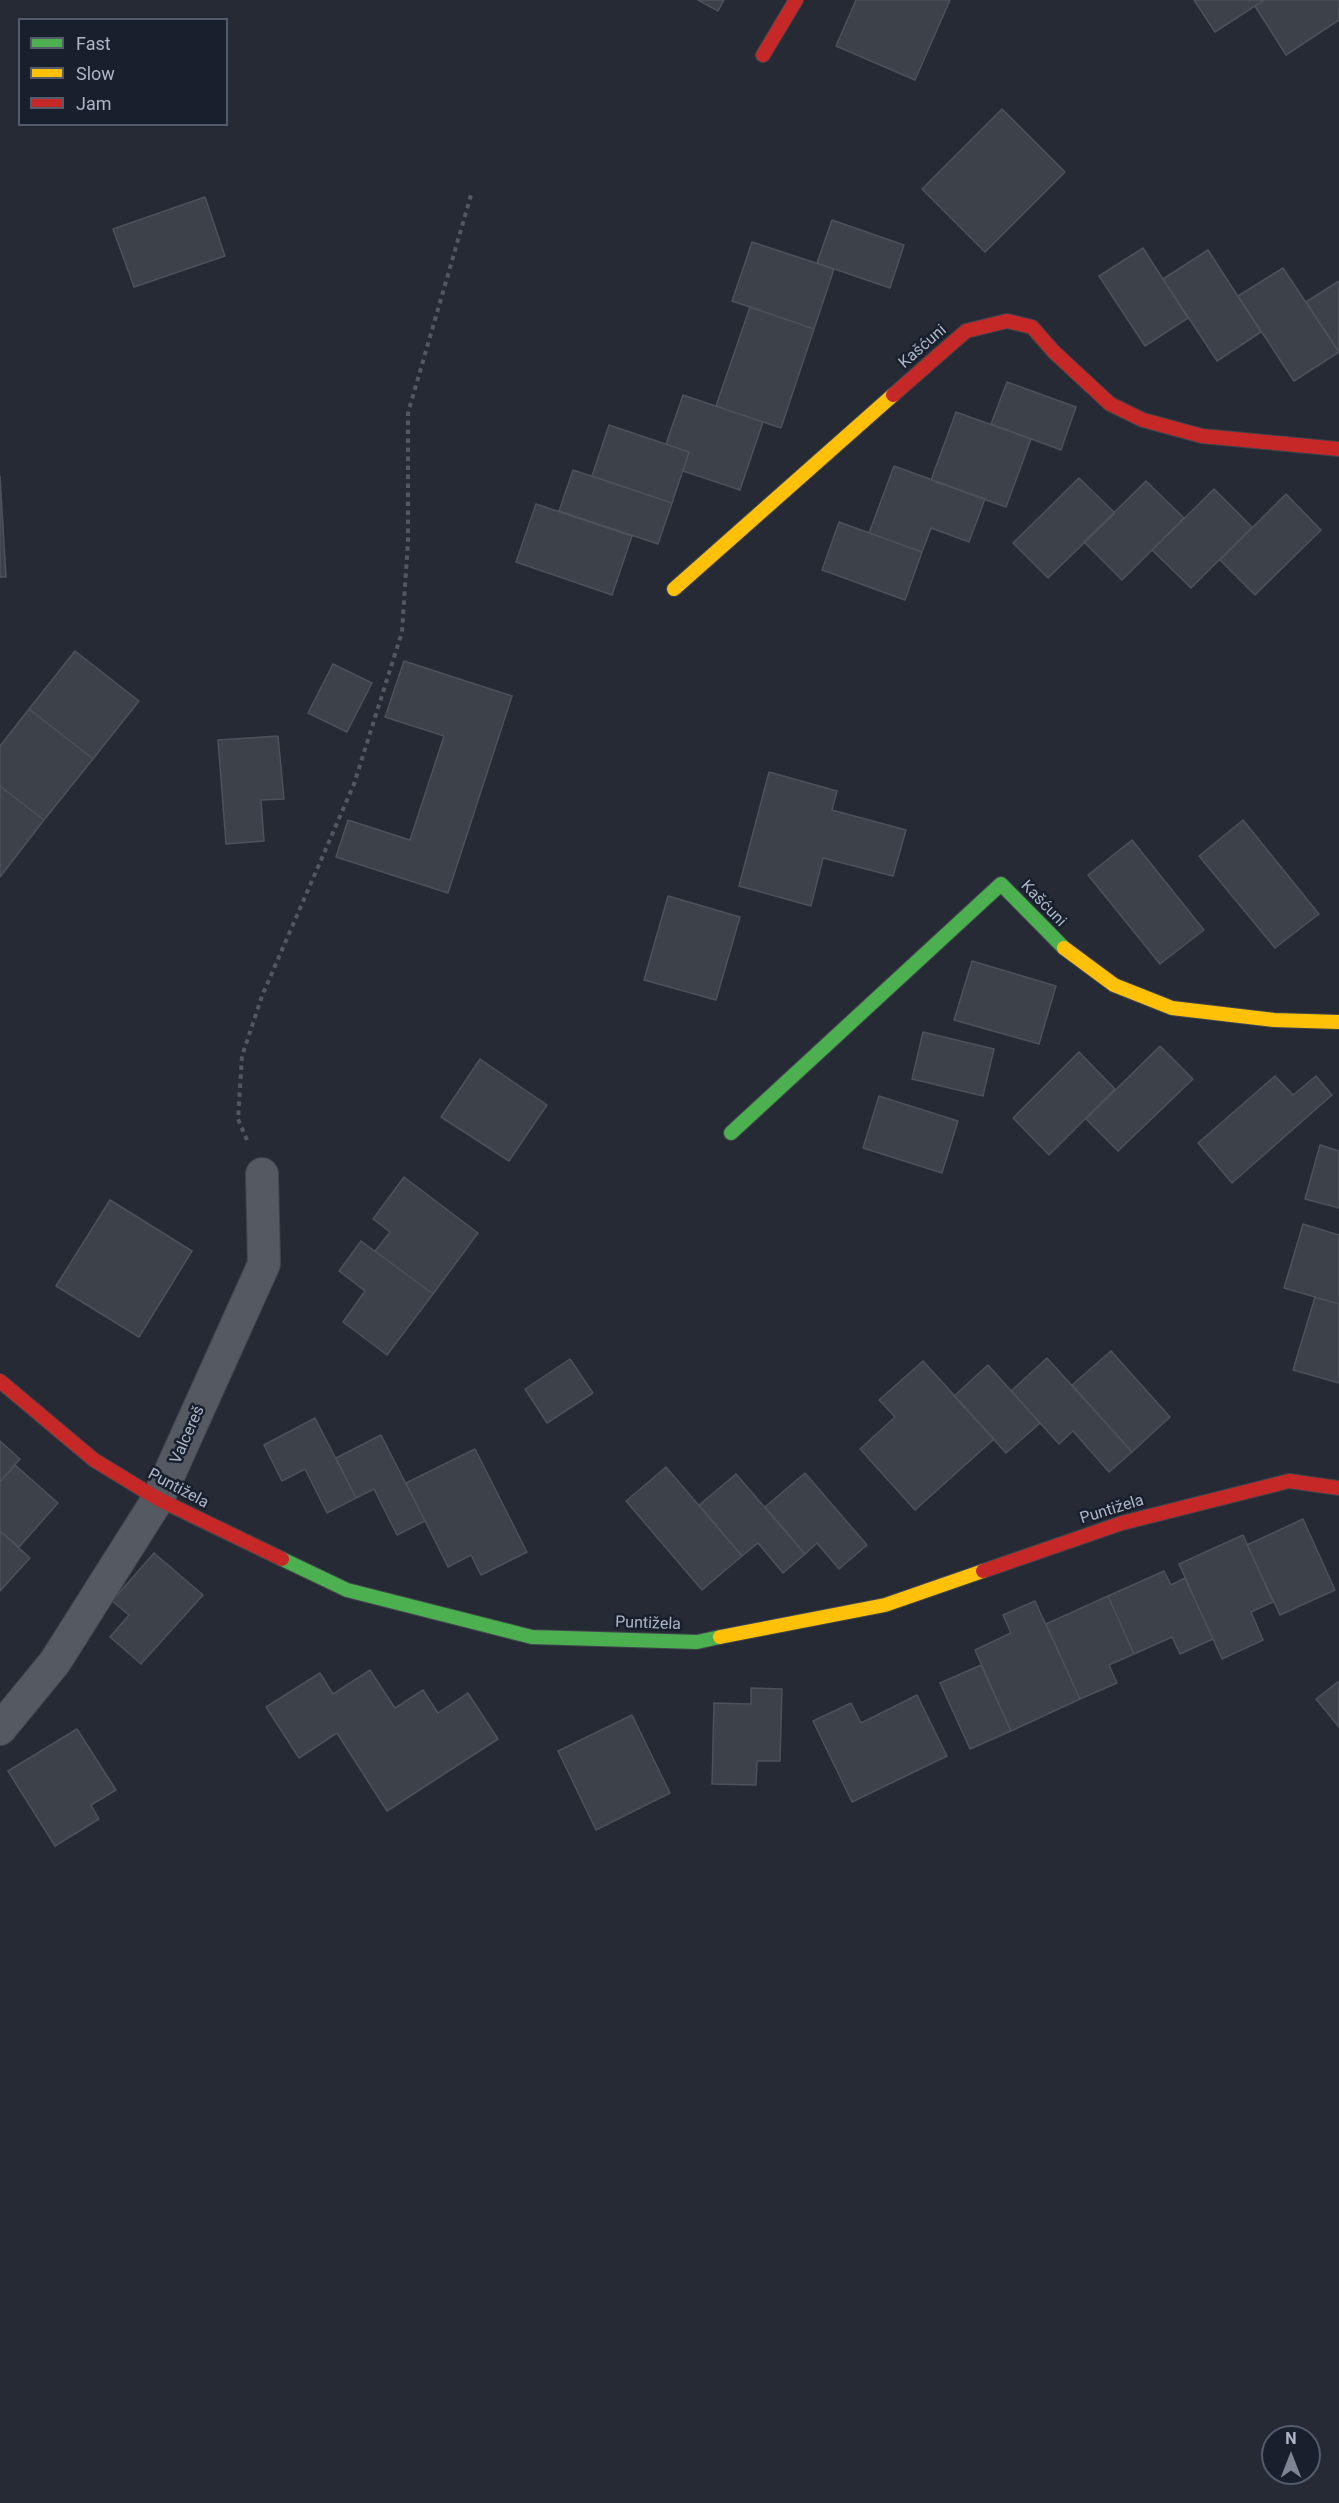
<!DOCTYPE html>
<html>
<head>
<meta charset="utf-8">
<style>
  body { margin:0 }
  #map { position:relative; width:1339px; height:2503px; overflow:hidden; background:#252a34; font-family:Roboto,sans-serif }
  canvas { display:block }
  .legend { position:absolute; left:18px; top:18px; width:210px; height:108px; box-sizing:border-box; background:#18202e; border:2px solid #545c6b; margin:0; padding:8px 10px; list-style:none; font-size:18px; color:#adb6c7 }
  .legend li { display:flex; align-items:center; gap:12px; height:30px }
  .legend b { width:30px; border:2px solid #545c6b }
  .north { position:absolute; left:1261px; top:2425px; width:60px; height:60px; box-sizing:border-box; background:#18202e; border:2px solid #545c6b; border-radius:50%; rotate:0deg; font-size:16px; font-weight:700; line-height:24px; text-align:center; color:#adb6c7 }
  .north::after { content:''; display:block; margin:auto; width:21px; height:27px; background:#7d8594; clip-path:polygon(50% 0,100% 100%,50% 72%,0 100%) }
</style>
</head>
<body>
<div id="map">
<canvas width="1339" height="2503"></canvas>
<ul class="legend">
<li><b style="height:8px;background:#4caf50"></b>Fast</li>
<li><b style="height:8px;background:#ffc107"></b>Slow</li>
<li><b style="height:8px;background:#c62828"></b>Jam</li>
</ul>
<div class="north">N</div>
</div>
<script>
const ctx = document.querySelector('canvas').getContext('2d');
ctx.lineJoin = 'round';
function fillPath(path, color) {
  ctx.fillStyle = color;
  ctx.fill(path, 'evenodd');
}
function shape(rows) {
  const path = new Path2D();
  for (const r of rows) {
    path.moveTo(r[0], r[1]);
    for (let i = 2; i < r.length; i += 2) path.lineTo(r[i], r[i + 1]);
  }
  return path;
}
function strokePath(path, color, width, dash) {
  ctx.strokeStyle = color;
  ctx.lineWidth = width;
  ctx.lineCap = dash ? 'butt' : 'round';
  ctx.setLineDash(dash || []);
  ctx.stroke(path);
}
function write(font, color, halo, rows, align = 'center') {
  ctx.font = font + ' Roboto,sans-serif';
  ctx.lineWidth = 5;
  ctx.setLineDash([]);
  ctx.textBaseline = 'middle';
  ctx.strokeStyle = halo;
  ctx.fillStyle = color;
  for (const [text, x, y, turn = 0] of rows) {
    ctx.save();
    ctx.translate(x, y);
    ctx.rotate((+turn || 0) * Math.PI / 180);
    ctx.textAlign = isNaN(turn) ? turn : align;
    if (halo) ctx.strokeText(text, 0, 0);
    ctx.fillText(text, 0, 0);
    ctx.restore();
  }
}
const building = shape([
  [698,0,724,0,718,11,698,0],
  [856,0,950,0,915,80,836,46,856,0],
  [1194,0,1264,0,1215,32,1194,0],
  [1264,0,1339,0,1339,20,1286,55,1255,6,1264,0],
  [1002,109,1065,172,985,252,922,189,1002,109],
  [205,197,225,256,134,287,113,229,205,197],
  [832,220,904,245,890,288,817,263,832,220],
  [752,242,834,269,814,329,732,301,752,242],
  [1143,248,1188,318,1145,346,1099,276,1143,248],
  [1208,250,1261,332,1217,361,1163,279,1208,250],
  [1283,268,1339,352,1294,381,1238,296,1283,268],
  [1339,281,1339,352,1306,302,1339,281],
  [750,307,814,329,781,428,716,406,750,307],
  [1007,382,1076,407,1061,450,991,424,1007,382],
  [683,395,763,422,740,490,683,471,689,452,666,444,683,395],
  [956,412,1031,439,1006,507,931,480,956,412],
  [609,425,689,452,672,503,592,476,609,425],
  [894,466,985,499,969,542,931,528,922,552,869,533,894,466],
  [573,470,672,503,658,544,559,511,573,470],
  [0,476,6,577,0,577,0,476],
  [1079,478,1115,513,1048,578,1013,543,1079,478],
  [1146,481,1184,518,1122,580,1084,542,1146,481],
  [1214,489,1252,527,1191,588,1152,550,1214,489],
  [1286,494,1321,530,1255,595,1220,560,1286,494],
  [536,504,632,536,612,595,516,562,536,504],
  [839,522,922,552,905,600,822,570,839,522],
  [75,651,139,701,93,759,29,709,75,651],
  [404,661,512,696,448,893,336,857,348,820,410,840,444,736,385,717,404,661],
  [333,664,372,683,347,732,308,713,333,664],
  [29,709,93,759,44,820,0,786,0,746,29,709],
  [278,736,284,799,261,800,264,841,226,844,218,740,278,736],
  [769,772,837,791,832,810,906,830,893,876,823,858,811,906,739,886,769,772],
  [0,786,44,820,0,877,0,786],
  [1243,820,1319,914,1275,948,1199,856,1243,820],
  [1132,840,1204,930,1160,964,1088,875,1132,840],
  [668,896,740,917,716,1000,644,980,668,896],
  [972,961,1056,986,1039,1044,954,1020,972,961],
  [923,1032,994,1049,983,1096,912,1079,923,1032],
  [1160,1046,1193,1079,1118,1151,1086,1119,1160,1046],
  [1079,1052,1115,1089,1049,1155,1013,1118,1079,1052],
  [480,1059,547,1105,509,1161,441,1117,480,1059],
  [1275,1076,1293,1095,1316,1076,1332,1095,1232,1183,1198,1143,1275,1076],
  [879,1096,958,1121,942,1173,863,1148,879,1096],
  [1320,1145,1339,1151,1339,1208,1305,1199,1320,1145],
  [404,1177,478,1233,433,1294,375,1251,390,1232,373,1219,404,1177],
  [110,1200,192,1251,139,1337,56,1286,110,1200],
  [1303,1224,1339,1235,1339,1304,1284,1288,1303,1224],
  [361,1241,433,1294,387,1355,343,1322,365,1291,339,1271,361,1241],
  [1315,1297,1339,1304,1339,1383,1293,1370,1315,1297],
  [1111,1351,1170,1417,1132,1452,1072,1385,1111,1351],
  [1047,1358,1132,1452,1109,1472,1073,1431,1059,1444,1011,1391,1047,1358],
  [570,1359,593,1393,547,1423,525,1389,570,1359],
  [923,1361,994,1439,915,1510,860,1449,895,1417,879,1400,923,1361],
  [988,1365,1040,1423,1006,1453,954,1396,988,1365],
  [315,1418,356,1498,327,1513,305,1469,282,1481,264,1445,315,1418],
  [381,1435,425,1521,397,1535,374,1489,356,1498,336,1458,381,1435],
  [0,1441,20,1459,0,1482,0,1441],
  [475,1449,527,1552,481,1575,471,1555,448,1567,406,1483,475,1449],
  [15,1465,58,1503,19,1547,0,1531,0,1482,15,1465],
  [666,1467,742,1556,702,1590,626,1501,666,1467],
  [805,1473,867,1545,839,1569,817,1543,805,1554,765,1507,805,1473],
  [736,1474,805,1554,783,1573,758,1543,742,1556,699,1505,736,1474],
  [1303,1519,1335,1590,1280,1615,1247,1545,1303,1519],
  [0,1531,30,1558,0,1591,0,1531],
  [1243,1535,1273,1602,1251,1612,1263,1640,1222,1659,1179,1564,1243,1535],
  [154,1553,203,1595,141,1664,110,1637,129,1615,112,1601,154,1553],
  [1164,1571,1171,1585,1185,1578,1213,1639,1180,1654,1172,1637,1134,1654,1108,1596,1164,1571],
  [1108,1596,1134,1654,1109,1665,1117,1683,1080,1699,1046,1624,1108,1596],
  [1035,1601,1080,1699,1011,1731,975,1650,1011,1633,1003,1615,1035,1601],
  [981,1665,1011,1731,970,1749,940,1683,981,1665],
  [370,1670,395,1708,423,1690,438,1713,468,1693,498,1739,387,1811,337,1733,299,1758,266,1707,320,1673,333,1694,370,1670],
  [1339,1681,1339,1727,1316,1699,1339,1681],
  [751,1688,782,1689,780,1761,757,1761,756,1785,712,1784,714,1703,751,1704,751,1688],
  [917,1695,947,1756,852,1802,813,1721,851,1703,861,1723,917,1695],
  [632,1715,670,1793,596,1830,558,1751,632,1715],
  [77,1729,116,1790,91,1805,99,1819,55,1846,8,1771,77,1729]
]);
fillPath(building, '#3d414a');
strokePath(building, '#4c525c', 1.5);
const street = shape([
  [0,1729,55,1662,158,1499,264,1264,262,1174]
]);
const fast = shape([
  [731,1133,1001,884,1064,948],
  [282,1559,347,1590,532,1637,697,1642,720,1637]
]);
const slow = shape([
  [674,589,893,395],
  [1064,948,1114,985,1172,1008,1274,1020,1339,1022],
  [720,1637,885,1605,983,1571]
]);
const jam = shape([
  [763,55,796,0],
  [893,395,966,331,1007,321,1032,327,1054,352,1110,404,1143,420,1202,436,1339,449],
  [0,1381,94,1460,158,1499,282,1559],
  [983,1571,1122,1523,1289,1481,1339,1488]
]);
strokePath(street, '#41454c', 34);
strokePath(fast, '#41454c', 16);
strokePath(slow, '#41454c', 16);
strokePath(jam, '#41454c', 16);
strokePath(shape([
  [247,1140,238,1119,242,1056,262,996,354,784,402,632,408,541,408,413,471,195]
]), '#53585f', 4, [4.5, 4.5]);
strokePath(street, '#545962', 32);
strokePath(fast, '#4caf50', 14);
strokePath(slow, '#ffc107', 14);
strokePath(jam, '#c62828', 14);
write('16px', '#adb6c7', '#18202e', [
  ["Kašćuni",923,347,-41],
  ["Kašćuni",1043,904,46],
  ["Valcereš",188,1435,-66],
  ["Puntižela",178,1489,28],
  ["Puntižela",1112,1510,-17],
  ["Puntižela",648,1624,2]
]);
</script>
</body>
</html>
